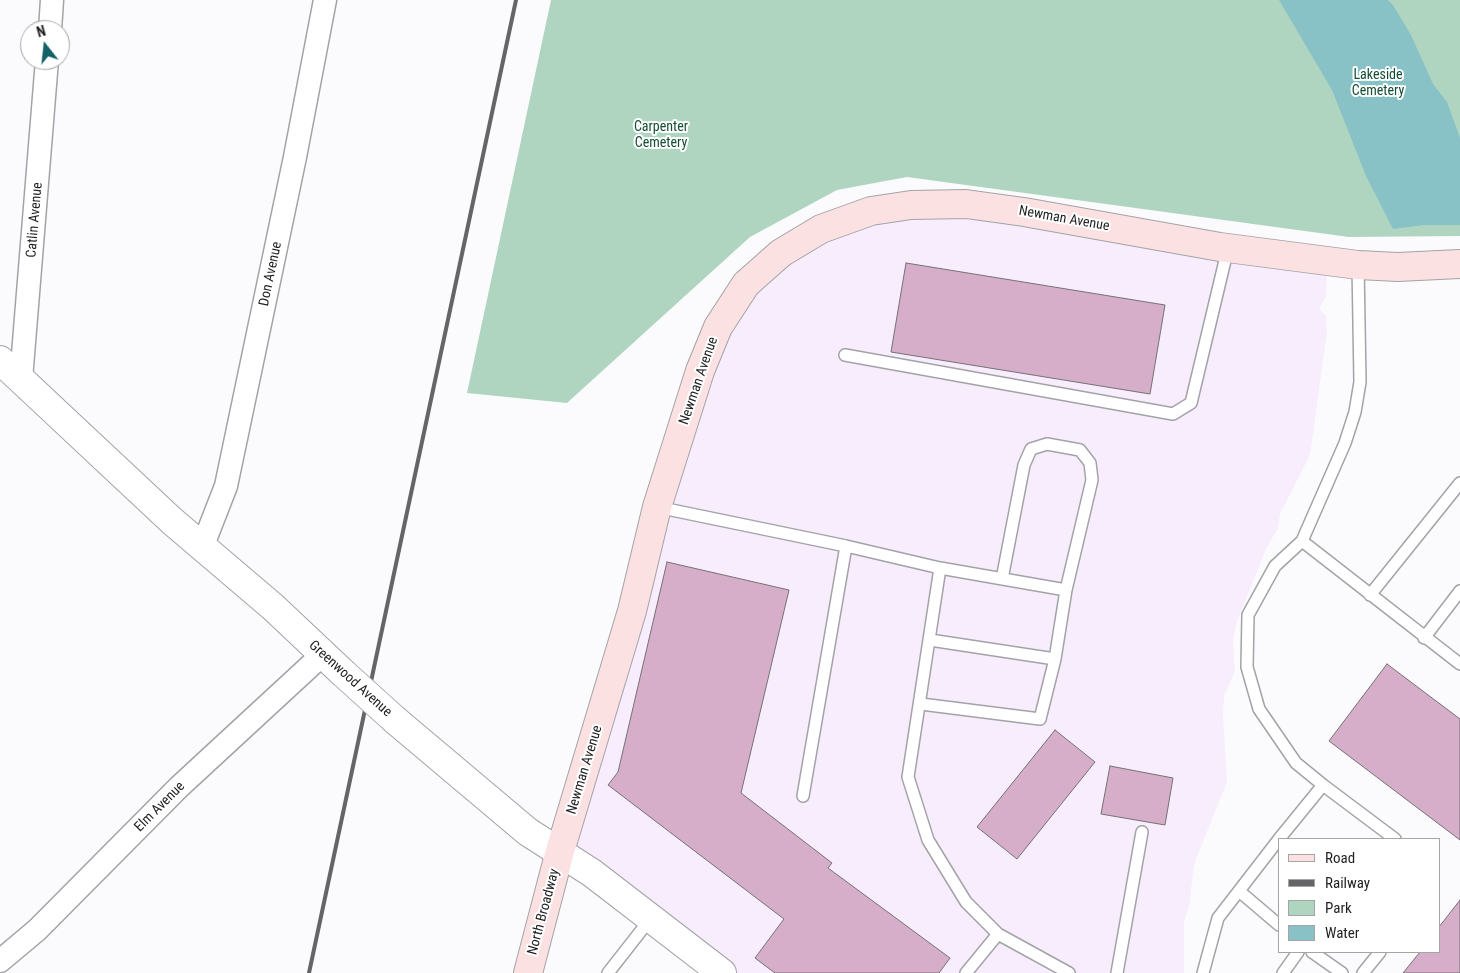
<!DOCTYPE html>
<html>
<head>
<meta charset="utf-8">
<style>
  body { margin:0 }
  #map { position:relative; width:1460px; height:973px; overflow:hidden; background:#fbfbfe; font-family:"Roboto Condensed",sans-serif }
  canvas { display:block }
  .legend { position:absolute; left:1278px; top:838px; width:162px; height:115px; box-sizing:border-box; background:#fff; border:1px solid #a5a5a6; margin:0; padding:6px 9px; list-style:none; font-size:15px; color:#1f1f21 }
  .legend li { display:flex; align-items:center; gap:10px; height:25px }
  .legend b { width:25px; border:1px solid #a5a5a6 }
  .north { position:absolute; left:20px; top:20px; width:50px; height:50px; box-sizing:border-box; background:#fff; border:1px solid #a5a5a6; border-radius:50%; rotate:344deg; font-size:14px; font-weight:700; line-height:20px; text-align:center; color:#1f1f21 }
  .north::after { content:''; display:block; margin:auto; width:18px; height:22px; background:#136269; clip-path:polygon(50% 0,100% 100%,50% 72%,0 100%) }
</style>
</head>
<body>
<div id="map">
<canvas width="1460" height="973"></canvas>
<ul class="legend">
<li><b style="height:6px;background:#fbe1e2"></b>Road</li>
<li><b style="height:6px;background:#656567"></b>Railway</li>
<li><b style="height:14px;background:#afd5c0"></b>Park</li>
<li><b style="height:14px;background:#89c2c6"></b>Water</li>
</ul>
<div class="north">N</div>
</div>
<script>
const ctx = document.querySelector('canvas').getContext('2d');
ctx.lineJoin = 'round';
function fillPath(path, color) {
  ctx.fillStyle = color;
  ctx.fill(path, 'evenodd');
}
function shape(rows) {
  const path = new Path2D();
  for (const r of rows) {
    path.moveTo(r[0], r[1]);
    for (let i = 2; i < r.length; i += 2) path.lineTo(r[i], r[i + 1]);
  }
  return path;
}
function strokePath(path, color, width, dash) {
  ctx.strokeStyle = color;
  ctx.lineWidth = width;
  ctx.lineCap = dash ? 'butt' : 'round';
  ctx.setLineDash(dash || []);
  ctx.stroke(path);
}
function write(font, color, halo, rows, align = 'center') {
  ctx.font = font + ' "Roboto Condensed",sans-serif';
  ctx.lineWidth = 4;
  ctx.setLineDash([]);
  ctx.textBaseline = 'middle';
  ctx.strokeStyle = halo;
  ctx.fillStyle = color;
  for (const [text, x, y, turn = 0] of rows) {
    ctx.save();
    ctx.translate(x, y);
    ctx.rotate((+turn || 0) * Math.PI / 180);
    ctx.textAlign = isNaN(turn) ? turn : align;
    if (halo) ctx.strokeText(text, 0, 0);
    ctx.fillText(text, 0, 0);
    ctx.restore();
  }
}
fillPath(shape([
  [907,216,981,219,1327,272,1326,297,1319,309,1326,316,1327,332,1310,455,1280,514,1278,528,1266,549,1236,624,1233,642,1235,671,1224,696,1223,717,1227,782,1194,864,1189,907,1184,922,1184,973,707,973,565,844,718,344,768,274,825,237]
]), '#f7edfd');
fillPath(shape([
  [551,0,1460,0,1460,236,1349,237,907,177,837,190,750,237,567,403,467,393]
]), '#afd5c0');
fillPath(shape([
  [1279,0,1388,0,1393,5,1411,35,1433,84,1447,102,1460,138,1460,225,1424,225,1393,229,1366,176,1332,90]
]), '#89c2c6');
const building = shape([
  [906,263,1165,305,1150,394,891,352,906,263],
  [667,562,789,590,741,793,832,863,828,868,950,958,939,973,775,973,755,958,784,919,608,785,618,772,667,562],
  [1387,664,1460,719,1460,840,1329,741,1387,664],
  [1055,730,1095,762,1017,859,977,827,1055,730],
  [1110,766,1173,778,1165,825,1101,814,1110,766],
  [1460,900,1460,973,1403,973,1420,952,1439,952,1439,927,1460,900]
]);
fillPath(building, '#d6aec9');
strokePath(building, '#757274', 1);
const service = shape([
  [1358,265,1360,382,1355,412,1345,443,1302,541,1460,664],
  [845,355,1173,414,1191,403,1228,248],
  [657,507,846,546,940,568,1066,590,1055,659,1040,719,921,704],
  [940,568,908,777,928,840,966,902,998,934,1069,973],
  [1002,579,1024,465,1031,449,1047,444,1080,450,1090,463,1092,480,1066,590],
  [1370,595,1460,483],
  [1424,638,1460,591],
  [930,640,1055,659],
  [1323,785,1395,839],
  [803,796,846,546],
  [1279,839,1323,785,1296,763,1259,709,1247,667,1248,615,1275,566,1302,541],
  [1239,891,1279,925],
  [1312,952,1342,973],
  [608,973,651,918],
  [966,973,998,934],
  [1117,973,1142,832],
  [1203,973,1218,918,1279,839],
  [1283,973,1298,952],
  [1363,973,1380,952]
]);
const minor = shape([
  [50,30,52,0],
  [21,379,47,60],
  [203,545,226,486,295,157,325,0],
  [0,961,37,930,179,787,322,655]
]);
const tertiary = shape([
  [0,360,172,521,273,607,342,672],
  [395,720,528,832,592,873,722,973]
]);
const secondary = shape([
  [528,973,560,851,632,611,657,507,700,371,718,327,746,284,781,253,821,229,871,211,911,205,966,204,1024,212,1220,247,1358,265,1398,267,1460,264]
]);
strokePath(service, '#a3a3a7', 14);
strokePath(minor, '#a3a3a7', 25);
strokePath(tertiary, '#a3a3a7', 30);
strokePath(secondary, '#a3a3a7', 30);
strokePath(service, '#fff', 11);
strokePath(minor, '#fff', 22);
strokePath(tertiary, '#fff', 28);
strokePath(secondary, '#fbe1e2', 28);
strokePath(shape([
  [309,973,516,0]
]), '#656567', 4);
const tertiaryBridge = shape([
  [342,672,395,720]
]);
strokePath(tertiaryBridge, '#a3a3a7', 30, []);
strokePath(tertiaryBridge, '#fff', 28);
write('14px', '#144d35', '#fff', [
  ["Lakeside",1378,75],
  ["Cemetery",1378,91],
  ["Carpenter",661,127],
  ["Cemetery",661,143]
]);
write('14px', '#1f1f21', '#fff', [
  ["Newman Avenue",1064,219,10],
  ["Catlin Avenue",35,220,-85],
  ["Don Avenue",271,274,-78],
  ["Newman Avenue",699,381,-71],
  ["Greenwood Avenue",350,679,42],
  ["Newman Avenue",585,770,-73],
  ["Elm Avenue",160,807,-45],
  ["North Broadway",544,912,-75]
]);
</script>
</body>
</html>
